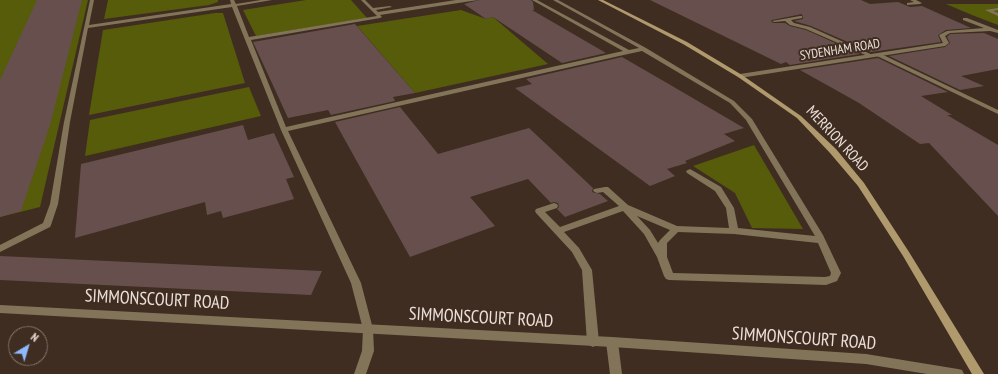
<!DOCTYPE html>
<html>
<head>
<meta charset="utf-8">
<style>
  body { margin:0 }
  #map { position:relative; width:998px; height:374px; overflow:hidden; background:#3f2d21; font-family:"PT Sans Narrow",sans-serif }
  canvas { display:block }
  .north { position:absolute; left:8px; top:326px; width:40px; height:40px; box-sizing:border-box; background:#3f2d21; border:1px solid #84746a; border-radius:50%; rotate:38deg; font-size:11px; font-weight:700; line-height:16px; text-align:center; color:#ebdfd8 }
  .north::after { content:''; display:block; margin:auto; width:14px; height:18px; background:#8eb9fc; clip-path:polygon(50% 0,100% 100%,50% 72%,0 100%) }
</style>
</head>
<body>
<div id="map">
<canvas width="998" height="374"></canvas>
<div class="north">N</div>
</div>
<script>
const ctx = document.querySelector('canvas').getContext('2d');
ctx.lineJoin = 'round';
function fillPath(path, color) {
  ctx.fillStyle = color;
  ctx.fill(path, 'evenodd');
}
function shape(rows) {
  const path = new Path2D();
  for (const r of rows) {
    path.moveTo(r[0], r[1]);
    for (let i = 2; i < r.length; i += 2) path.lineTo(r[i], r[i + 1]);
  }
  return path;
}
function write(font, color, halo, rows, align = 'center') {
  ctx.font = font + ' "PT Sans Narrow",sans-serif';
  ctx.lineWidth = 4;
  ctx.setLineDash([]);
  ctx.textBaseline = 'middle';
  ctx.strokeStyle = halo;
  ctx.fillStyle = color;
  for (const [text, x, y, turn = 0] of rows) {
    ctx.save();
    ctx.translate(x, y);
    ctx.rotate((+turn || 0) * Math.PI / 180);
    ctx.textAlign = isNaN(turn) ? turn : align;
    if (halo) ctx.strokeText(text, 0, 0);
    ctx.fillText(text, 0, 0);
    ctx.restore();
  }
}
fillPath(shape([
  [0,0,88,0,40,207,0,217],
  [108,0,218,0,218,2,209,5,104,19],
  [306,0,351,0,367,18,256,36,243,10],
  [946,4,998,4,998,25,972,15],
  [461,10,486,19,493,17,548,64,415,93,357,26],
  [215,13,223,13,245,83,89,115,103,30],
  [249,87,261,116,85,156,90,120],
  [754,145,803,229,752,228,735,193,693,166]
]), '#565c0a');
fillPath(shape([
  [37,0,82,0,50,125,21,211,0,217,0,80],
  [479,0,531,0,533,2,534,10,532,10,606,53,562,63,493,17,486,19,464,4],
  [650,0,861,0,870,4,898,2,910,7,922,6,971,28,946,30,938,35,941,42,871,52,811,26,794,21,803,19,802,14,772,20,771,21,773,23,785,23,790,26,806,30,860,54,790,65,786,62,781,64],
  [355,24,415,93,393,97,395,101,331,115,328,110,288,118,253,42],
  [984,33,998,39,998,69,961,76,984,86,960,90,889,56,945,47,950,43,947,37,950,34],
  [622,57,667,83,744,128,724,134,735,141,685,161,687,163,667,169,675,176,650,186,515,88,532,84,526,79],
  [878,58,948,92,921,96,952,115,947,115,998,145,998,216,929,143,920,144,859,103,800,70],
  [400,107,438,154,529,128,593,188,592,192,600,194,608,201,565,217,557,209,559,207,558,203,554,202,551,203,528,179,470,197,495,226,410,257,335,122],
  [243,125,248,140,274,133,294,177,286,179,294,199,223,218,221,211,207,215,205,202,75,238,81,164],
  [0,256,322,271,311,295,0,280]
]), '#674f4d');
fillPath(shape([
  [90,0,94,0,89,25,231,4,230,0,234,0,236,4,261,0,272,0,237,6,249,37,377,16,361,0,365,0,373,8,390,6,392,7,376,10,378,12,456,0,478,0,380,15,382,17,380,18,251,40,286,127,623,51,532,0,537,0,629,50,639,48,553,0,558,0,646,48,734,101,752,119,823,235,841,273,837,281,826,285,669,280,666,279,664,276,657,257,644,234,623,211,564,232,579,248,592,270,599,342,597,345,593,347,589,345,587,342,582,270,572,252,536,213,535,211,536,209,554,203,557,204,558,206,557,208,545,212,560,227,619,206,603,192,597,193,593,191,594,189,605,187,608,187,628,205,677,226,729,228,726,208,715,191,687,173,686,171,690,169,721,187,734,208,738,228,815,236,746,120,730,103,642,51,628,54,288,131,361,283,373,329,374,351,366,374,354,374,362,351,363,329,351,283,281,130,232,7,88,28,70,122,58,204,51,225,50,227,0,252,0,245,43,223,50,204,64,122,90,0],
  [637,216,670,230,660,240,658,243,650,230,637,216],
  [678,232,734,234,818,243,831,273,830,276,825,277,673,273,667,257,667,243,678,232],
  [910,0,916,0,922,3,920,4,907,5,907,3,914,2,910,0],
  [998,8,998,10,993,11,998,13,998,16,985,10,998,8],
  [800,16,802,16,802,18,791,20,794,23,810,27,875,56,870,57,806,29,790,25,785,21,774,22,772,21,800,16],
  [963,18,967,18,998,30,998,33,990,31,950,33,945,36,949,43,945,46,941,46,940,45,943,43,939,35,947,31,984,28,963,20,963,18],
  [879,53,998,110,998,114,877,56,877,54,879,53],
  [612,337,616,339,618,342,622,374,610,374,606,342,608,339,612,337]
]), '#827458');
fillPath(shape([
  [943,43,946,45,945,46,740,78,737,76,740,74,943,43],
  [0,305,612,337,866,354,958,369,962,370,964,374,927,374,866,364,612,347,0,313,0,305]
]), '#827458');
fillPath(shape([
  [598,0,603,0,687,42,742,75,801,116,836,149,864,183,909,252,984,374,972,374,903,256,858,186,830,153,797,118,738,77,683,44,598,0]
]), '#b0996c');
write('13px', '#ebdfd8', '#3f2d21', [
  ["SYDENHAM ROAD",840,50,-9]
]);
write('15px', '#ebdfd8', '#3f2d21', [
  ["MERRION ROAD",837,139,47]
]);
write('18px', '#ebdfd8', '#3f2d21', [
  ["SIMMONSCOURT ROAD",157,300,3],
  ["SIMMONSCOURT ROAD",481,318,3],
  ["SIMMONSCOURT ROAD",804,339,4]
]);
</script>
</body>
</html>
